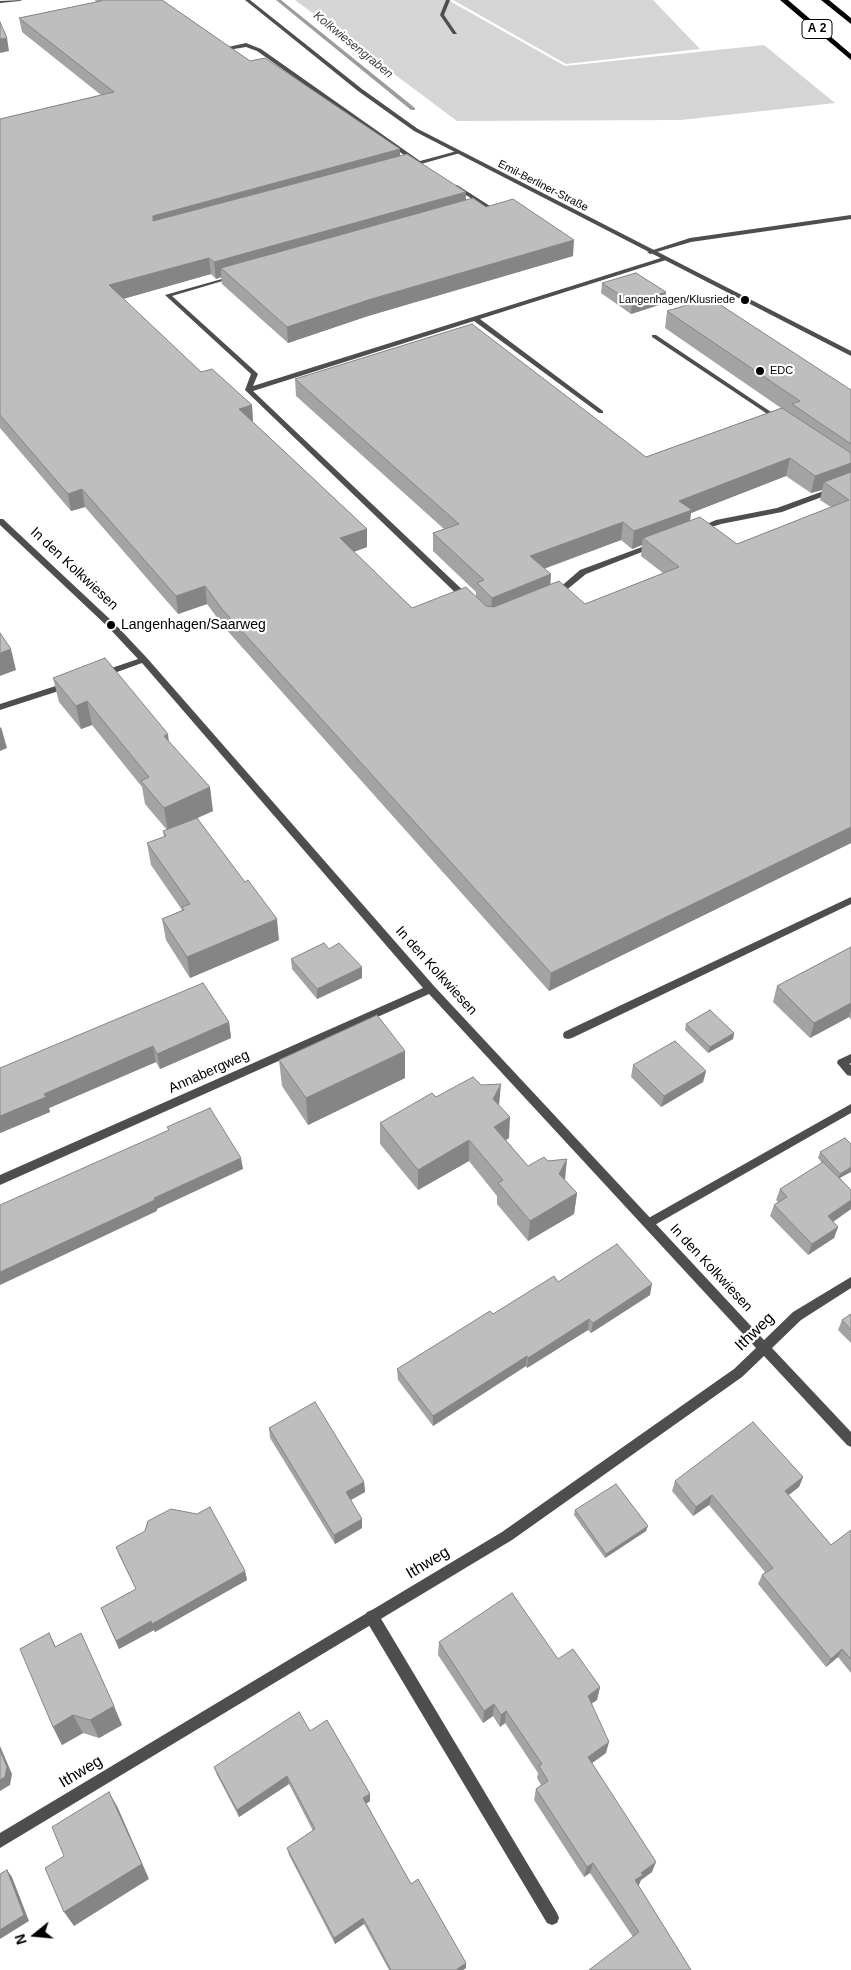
<!DOCTYPE html>
<html>
<head>
<meta charset="utf-8">
<style>
  body { margin:0 }
  #map { position:relative; width:851px; height:1970px; overflow:hidden; background:#fff; font-family:Arial,sans-serif }
  canvas { display:block }
  .north { position:absolute; left:10px; top:1910px; width:50px; height:50px; -webkit-text-stroke:4px #fff; paint-order:stroke; rotate:253deg; font-size:14px; font-weight:700; line-height:20px; text-align:center; color:#000 }
  .north::after { content:''; display:block; margin:auto; width:18px; height:22px; background:#000; clip-path:polygon(50% 0,100% 100%,50% 72%,0 100%) }
</style>
</head>
<body>
<div id="map">
<canvas width="851" height="1970"></canvas>
<div class="north">N</div>
</div>
<script>
const ctx = document.querySelector('canvas').getContext('2d');
ctx.lineJoin = 'round';
function fillPath(path, color) {
  ctx.fillStyle = color;
  ctx.fill(path, 'evenodd');
}
function shape(rows) {
  const path = new Path2D();
  for (const r of rows) {
    path.moveTo(r[0], r[1]);
    for (let i = 2; i < r.length; i += 2) path.lineTo(r[i], r[i + 1]);
  }
  return path;
}
function strokePath(path, color, width, dash) {
  ctx.strokeStyle = color;
  ctx.lineWidth = width;
  ctx.lineCap = dash ? 'butt' : 'round';
  ctx.setLineDash(dash || []);
  ctx.stroke(path);
}
function write(font, color, halo, rows, align = 'center') {
  ctx.font = font + ' Arial,sans-serif';
  ctx.lineWidth = 4.5;
  ctx.setLineDash([]);
  ctx.textBaseline = 'middle';
  ctx.strokeStyle = halo;
  ctx.fillStyle = color;
  for (const [text, x, y, turn = 0] of rows) {
    ctx.save();
    ctx.translate(x, y);
    ctx.rotate((+turn || 0) * Math.PI / 180);
    ctx.textAlign = isNaN(turn) ? turn : align;
    if (halo) ctx.strokeText(text, 0, 0);
    ctx.fillText(text, 0, 0);
    ctx.restore();
  }
}
fillPath(shape([
  [295,0,448,0,565,66,764,45,835,103,681,120,457,121],
  [453,0,653,0,700,49,566,64]
]), '#d5d5d5');
fillPath(shape([
  [276,0,281,0,415,108,415,110,411,110,276,0]
]), '#9c9c9c');
fillPath(shape([
  [446,0,450,0,444,15,457,34,453,34,440,15,446,0],
  [246,43,261,49,420,161,457,151,460,153,421,164,412,165,412,163,414,162,257,51,246,47,222,51,219,49,246,43],
  [453,185,457,185,490,206,470,211,470,209,482,205,453,187,453,185],
  [851,215,851,219,691,242,650,254,647,252,690,238,851,215],
  [664,257,667,259,666,260,480,319,603,411,603,413,599,413,474,321,253,391,470,597,471,599,467,601,464,601,246,391,245,390,251,374,165,295,236,275,236,277,172,296,257,373,258,374,253,386,664,257],
  [652,335,656,335,783,420,778,421,652,337,652,335],
  [851,481,851,486,782,512,721,524,699,531,695,529,716,520,777,508,851,481],
  [650,544,653,544,657,546,586,574,558,597,552,597,551,595,580,570,650,544],
  [851,897,851,904,572,1038,568,1039,564,1038,563,1035,564,1032,851,897],
  [851,1054,851,1063,849,1064,851,1065,851,1076,847,1075,837,1063,838,1060,851,1054],
  [851,1104,851,1113,653,1226,649,1228,645,1226,643,1223,645,1220,851,1104],
  [372,1610,377,1612,557,1913,559,1918,557,1923,552,1925,547,1923,367,1622,365,1617,367,1612,372,1610]
]), '#4e4e4e');
fillPath(shape([
  [22,0,20,1,0,3,0,1,22,0],
  [245,0,250,0,362,89,418,129,851,351,851,356,414,131,358,91,245,0],
  [0,519,3,519,114,623,147,658,434,986,764,1340,793,1312,851,1277,851,1288,801,1320,772,1348,851,1432,851,1447,847,1445,764,1356,742,1377,512,1540,0,1848,0,1833,502,1532,734,1369,756,1348,429,994,0,1185,0,1175,423,988,142,663,106,676,100,676,100,672,138,659,108,627,0,525,0,519],
  [68,682,72,685,71,687,0,710,0,704,68,682]
]), '#4e4e4e');
fillPath(shape([
  [780,0,788,0,851,54,851,60,780,0],
  [821,0,829,0,851,18,851,24,821,0]
]), '#000');
fillPath(shape([
  [95,0,162,0,250,61,400,156,466,200,486,207,573,256,368,316,288,343,222,284,221,277,216,279,211,274,123,299,201,372,252,405,253,422,367,529,367,547,354,552,412,608,476,597,476,592,433,551,433,533,444,529,296,396,295,379,646,457,781,408,665,328,667,311,851,390,851,843,549,991,224,627,207,604,178,614,85,507,71,511,0,428,0,119,101,95,22,32,19,18,96,2],
  [786,476,811,493,822,490,820,500,831,507,737,544,690,520,691,513],
  [621,540,632,549,642,545,641,556,663,573,585,604,550,585,544,569],
  [602,283,665,303,631,314,601,293],
  [53,678,169,741,213,811,197,818,279,940,190,978,166,940,162,919,182,910,151,865,147,843,164,837,163,831,167,830,145,804,142,787,92,725,81,729,59,702],
  [851,947,851,1020,849,1017,810,1038,773,1002,777,986],
  [329,949,362,967,362,978,317,999,292,969,291,959],
  [229,1022,231,1038,160,1069,156,1062,49,1108,50,1112,0,1133,0,1068],
  [686,1024,734,1033,733,1039,708,1053,685,1030],
  [279,1060,405,1078,308,1125,282,1086],
  [633,1065,706,1071,703,1082,661,1107,631,1077],
  [436,1097,499,1106,509,1138,506,1140,528,1166,565,1180,577,1193,574,1214,528,1241,497,1204,497,1196,469,1161,418,1190,380,1144,380,1123],
  [845,1138,840,1178,851,1190,851,1209,833,1222,838,1227,834,1238,808,1255,770,1216,774,1205,778,1202,776,1200,780,1189,822,1163,818,1158,820,1152],
  [558,1282,650,1295,591,1333,588,1330,527,1368,526,1366,433,1426,398,1380,397,1369,493,1314],
  [851,1314,851,1343,838,1330,842,1320],
  [269,1428,364,1482,365,1492,351,1500,362,1528,335,1544,270,1438],
  [803,1477,799,1487,788,1495,831,1545,851,1530,851,1673,838,1657,826,1667,758,1584,762,1575,765,1572,709,1505,693,1516,672,1491,675,1481],
  [575,1510,646,1531,605,1558,574,1515],
  [116,1547,245,1571,247,1580,155,1632,154,1630,119,1649,101,1608,136,1589,119,1555],
  [49,1633,56,1647,122,1725,99,1738,83,1733,62,1745,53,1727],
  [439,1642,558,1659,600,1687,597,1700,591,1704,606,1753,592,1763,652,1872,641,1880,638,1885,691,1970,633,1937,590,1873,584,1877,534,1800,536,1789,541,1785,537,1778,538,1773,505,1723,500,1727,493,1716,483,1723,438,1655],
  [310,1731,370,1794,370,1801,366,1804,411,1884,466,1963,466,1968,463,1970,389,1970,364,1924,335,1944,289,1855,287,1848,313,1831,289,1784,239,1817,217,1775,214,1767]
]), '#a3a3a3');
fillPath(shape([
  [7,38,9,51,0,53,0,39],
  [400,149,400,165,153,221,153,216],
  [466,192,466,209,221,268,221,277,216,279,214,262],
  [574,240,573,256,368,316,288,343,287,327,368,300],
  [209,258,211,274,112,302,109,285],
  [666,292,665,303,631,314,632,303],
  [252,405,253,423,239,409],
  [790,458,786,476,691,513,689,528,643,538,642,545,632,549,634,531,679,501],
  [851,463,851,476,824,482,822,490,811,493,815,476],
  [82,489,85,507,71,511,68,494],
  [623,522,621,540,529,574,530,556],
  [367,529,367,547,341,556,340,538],
  [551,574,550,592,491,616,492,598],
  [205,586,207,604,178,614,176,596],
  [11,649,16,670,0,676,0,653],
  [87,701,92,725,81,729,76,706],
  [1,727,7,748,0,751,0,728],
  [168,734,171,758,164,736],
  [210,787,213,811,168,831,164,808],
  [851,827,851,843,549,991,551,973],
  [277,919,279,940,190,978,187,957],
  [362,967,362,978,317,999,317,989],
  [851,1003,851,1010,849,1017,810,1038,814,1023],
  [229,1022,231,1038,160,1069,157,1054],
  [734,1033,733,1039,708,1053,710,1047],
  [153,1046,156,1062,49,1108,50,1112,0,1133,0,1116,44,1094],
  [405,1051,405,1078,308,1125,306,1098],
  [706,1071,703,1082,661,1107,664,1096],
  [501,1084,499,1106,493,1099],
  [510,1117,509,1138,493,1148,494,1127],
  [469,1140,469,1161,418,1190,418,1170],
  [241,1158,243,1169,157,1209,157,1211,0,1285,0,1272,154,1198],
  [567,1159,565,1180,559,1174],
  [851,1167,851,1172,838,1179,840,1174],
  [577,1193,574,1214,528,1241,530,1221],
  [851,1200,851,1209,824,1228,828,1216],
  [838,1227,834,1238,808,1255,812,1244],
  [652,1284,650,1295,591,1333,593,1323],
  [589,1319,588,1330,527,1368,528,1358],
  [527,1356,526,1366,433,1426,433,1416],
  [803,1477,799,1487,781,1501,785,1491],
  [364,1482,365,1492,347,1502,346,1492],
  [712,1495,709,1505,693,1516,696,1507],
  [362,1519,362,1528,335,1544,334,1535],
  [648,1526,646,1531,605,1558,606,1554],
  [245,1571,247,1580,155,1632,152,1624],
  [151,1621,154,1630,119,1649,116,1641],
  [842,1649,838,1657,826,1667,831,1659],
  [600,1687,597,1700,585,1708,588,1696],
  [494,1704,493,1716,483,1723,484,1711],
  [114,1706,122,1725,99,1738,90,1720],
  [506,1711,505,1723,500,1727,501,1715],
  [73,1715,83,1733,62,1745,53,1727],
  [609,1742,606,1753,585,1768,588,1757],
  [0,1746,12,1774,10,1785,0,1791],
  [287,1776,289,1784,239,1817,237,1810],
  [109,1792,118,1808,149,1879,74,1926,64,1912],
  [370,1794,370,1801,364,1805,363,1798],
  [656,1862,652,1872,641,1880,639,1885,631,1890,635,1880,641,1873],
  [593,1863,590,1873,584,1877,587,1867],
  [7,1870,12,1877,29,1921,0,1939,0,1930],
  [363,1918,364,1924,335,1944,334,1938],
  [466,1963,466,1968,463,1970,456,1970]
]), '#858585');
const building = shape([
  [101,0,162,0,250,61,265,58,400,149,153,216,153,221,407,154,466,192,214,262,209,258,109,285,201,372,212,369,252,405,239,409,367,529,340,538,412,608,466,587,486,606,494,607,559,581,585,604,679,567,643,538,700,517,737,544,849,500,824,482,851,472,851,827,551,973,222,609,205,586,176,596,82,489,68,494,0,415,0,119,114,92,19,18,101,1,101,0],
  [0,22,7,38,0,39,0,22],
  [473,198,486,207,513,199,574,240,368,300,287,327,221,268,473,198],
  [636,273,666,292,632,303,602,283,636,273],
  [707,299,713,303,716,302,851,390,851,444,792,404,800,401,667,311,707,299],
  [472,324,646,457,782,408,851,453,851,463,815,476,790,458,679,501,692,510,634,531,623,522,530,556,551,574,492,598,477,583,484,580,433,533,459,524,295,379,472,324],
  [0,633,11,649,0,653,0,633],
  [105,658,168,734,164,736,210,787,164,808,141,781,149,777,87,701,76,706,53,678,105,658],
  [197,818,245,882,248,880,277,919,187,957,162,919,184,910,182,907,190,904,147,843,166,836,163,831,197,818],
  [324,943,329,949,339,943,362,967,317,989,291,959,324,943],
  [851,947,851,1003,814,1023,777,986,851,947],
  [203,983,229,1022,157,1054,153,1046,44,1094,46,1097,0,1116,0,1068,203,983],
  [710,1010,734,1033,710,1047,686,1024,710,1010],
  [377,1015,405,1051,306,1098,279,1060,377,1015],
  [675,1041,706,1071,664,1096,633,1065,675,1041],
  [473,1077,481,1085,501,1084,493,1099,510,1117,494,1127,528,1166,544,1157,548,1161,567,1159,559,1174,577,1193,530,1221,498,1183,503,1180,469,1140,418,1170,380,1123,432,1093,436,1097,473,1077],
  [210,1108,241,1158,154,1198,155,1200,0,1272,0,1205,169,1130,167,1127,210,1108],
  [845,1138,851,1144,851,1167,840,1174,820,1152,845,1138],
  [823,1162,851,1190,851,1200,828,1216,838,1227,812,1244,774,1205,787,1197,780,1189,823,1162],
  [617,1244,652,1284,593,1323,589,1319,528,1358,527,1356,433,1416,397,1369,490,1311,493,1314,554,1276,558,1282,617,1244],
  [851,1314,851,1330,842,1320,851,1314],
  [315,1402,364,1482,346,1492,362,1519,334,1535,269,1428,315,1402],
  [753,1422,803,1477,785,1491,831,1545,851,1530,851,1659,842,1649,831,1659,762,1575,773,1568,712,1495,696,1507,675,1481,753,1422],
  [616,1484,648,1526,606,1554,575,1510,616,1484],
  [210,1507,245,1571,152,1624,151,1621,116,1641,101,1608,136,1589,116,1547,145,1531,148,1521,171,1509,197,1514,210,1507],
  [512,1593,558,1659,573,1649,600,1687,588,1696,609,1742,588,1757,656,1862,641,1873,643,1875,635,1880,691,1970,589,1970,639,1932,593,1863,587,1867,536,1789,548,1781,539,1766,542,1764,506,1711,501,1715,494,1704,484,1711,439,1642,512,1593],
  [49,1633,55,1647,81,1633,114,1706,90,1720,73,1715,53,1727,20,1649,49,1633],
  [299,1712,310,1731,327,1720,370,1794,363,1798,411,1884,418,1879,466,1963,456,1970,391,1970,363,1918,334,1938,287,1848,315,1829,287,1776,237,1810,214,1767,299,1712],
  [0,1750,7,1767,5,1777,0,1780,0,1750],
  [109,1792,142,1864,64,1912,45,1868,64,1856,52,1827,109,1792],
  [7,1870,24,1915,0,1930,0,1874,7,1870]
]);
fillPath(building, '#bebebe');
strokePath(building, '#858585', 1);
for (const [x, y, r, color] of [
  [745,300,5,"#000"],
  [760,371,5,"#000"],
  [111,625,5,"#000"]
]) {
  const dot = new Path2D();
  dot.arc(x, y, r, 0, 2 * Math.PI);
  ctx.fillStyle = color;
  ctx.fill(dot);
  strokePath(dot, '#fff', 2);
}
write('11px', '#000', '#fff', [
  ["Emil-Berliner-Straße",543,186,27]
]);
write('11px', '#000', '#fff', [
  ["Langenhagen/Klusriede",735,300],
  ["EDC",770,371,"left"]
], 'right');
for (const [x, y, w] of [
  [817,29,30]
]) {
  const box = new Path2D();
  box.roundRect(x - w / 2, y - 9.5, w, 19, 4);
  ctx.fillStyle = '#fff';
  ctx.fill(box);
  strokePath(box, '#000', 1);
}
write('bold 12px', '#000', null, [
  ["A 2",817,29]
]);
write('italic 12px', '#3d3d3d', '#fff', [
  ["Kolkwiesengraben",353,45,39]
]);
write('14px', '#000', '#fff', [
  ["In den Kolkwiesen",74,569,43],
  ["In den Kolkwiesen",436,971,48],
  ["Annabergweg",209,1072,-24],
  ["In den Kolkwiesen",711,1268,47]
]);
write('14px', '#000', '#fff', [
  ["Langenhagen/Saarweg",121,625]
], 'left');
write('16px', '#000', '#fff', [
  ["Ithweg",755,1332,-44],
  ["Ithweg",428,1563,-31],
  ["Ithweg",81,1772,-31]
]);
</script>
</body>
</html>
